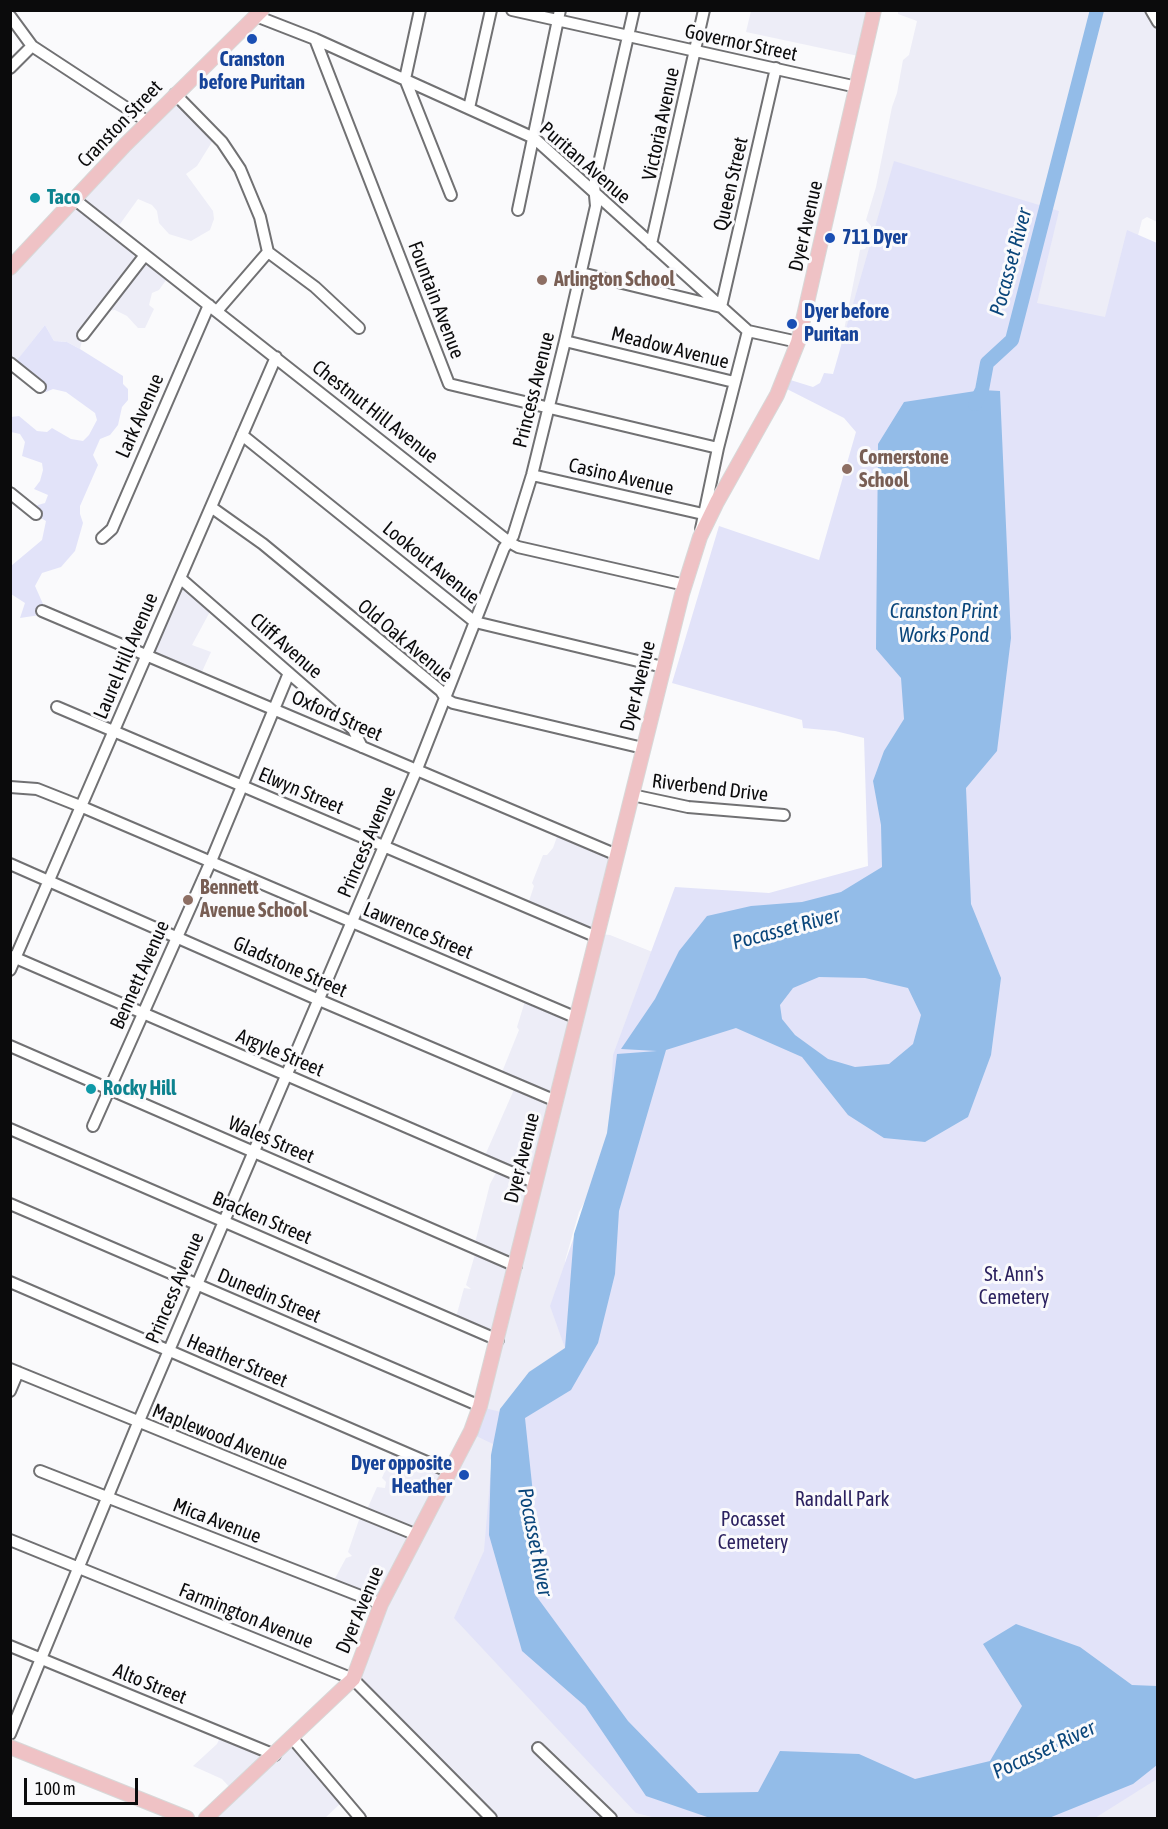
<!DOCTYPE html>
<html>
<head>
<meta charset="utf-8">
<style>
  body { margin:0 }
  #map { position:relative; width:1168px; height:1829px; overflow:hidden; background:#fafafc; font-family:"Asap Condensed",sans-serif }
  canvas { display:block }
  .frame { position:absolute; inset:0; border:12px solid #0b0b0c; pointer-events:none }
  .scale { position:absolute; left:24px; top:1778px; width:114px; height:27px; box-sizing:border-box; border:3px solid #0b0b0c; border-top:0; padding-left:8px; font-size:18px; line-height:21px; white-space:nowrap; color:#0b0b0c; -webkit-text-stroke:4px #fafafc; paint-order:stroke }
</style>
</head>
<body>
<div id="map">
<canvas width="1168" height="1829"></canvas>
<div class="frame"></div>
<div class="scale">100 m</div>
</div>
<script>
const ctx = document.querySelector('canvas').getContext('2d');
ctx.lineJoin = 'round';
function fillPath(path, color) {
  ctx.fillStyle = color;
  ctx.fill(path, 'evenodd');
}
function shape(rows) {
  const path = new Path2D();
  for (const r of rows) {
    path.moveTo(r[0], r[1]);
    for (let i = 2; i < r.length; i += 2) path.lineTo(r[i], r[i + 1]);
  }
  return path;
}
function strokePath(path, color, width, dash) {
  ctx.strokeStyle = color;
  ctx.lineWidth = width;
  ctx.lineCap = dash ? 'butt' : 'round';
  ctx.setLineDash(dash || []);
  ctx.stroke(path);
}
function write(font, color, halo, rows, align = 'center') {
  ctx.font = font + ' "Asap Condensed",sans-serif';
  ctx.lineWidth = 6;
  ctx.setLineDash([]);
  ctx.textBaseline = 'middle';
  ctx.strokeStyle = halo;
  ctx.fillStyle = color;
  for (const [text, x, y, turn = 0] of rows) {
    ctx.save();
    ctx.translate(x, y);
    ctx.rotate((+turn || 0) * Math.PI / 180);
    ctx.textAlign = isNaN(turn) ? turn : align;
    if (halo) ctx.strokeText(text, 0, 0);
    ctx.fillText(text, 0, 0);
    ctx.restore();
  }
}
fillPath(shape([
  [751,11,874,11,863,57,746,32],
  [898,11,1157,11,1157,222,1147,217,1142,220,1114,328,840,350,860,250,865,249,870,241,871,226,866,220,876,187,892,107,897,93,903,60,909,55,917,21,898,14],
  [173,96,215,137,197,166,186,174,213,211,214,219,210,230,191,241,169,234,159,223,157,211,152,205,138,199,115,231,169,276,159,290,152,293,149,305,154,309,145,328,138,328,127,316,115,310,98,312,85,329,80,349,67,342,54,341,45,325,11,368,10,268],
  [180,580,213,606,192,645,211,652,200,676,154,657,149,649],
  [559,831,615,855,599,934,610,935,670,959,611,1121,590,1192,579,1212,565,1261,564,1287,573,1313,564,1353,501,1412,497,1413,480,1407,497,1344,455,1321,464,1288,471,1289,466,1285,476,1251,474,1247,490,1184,498,1169,483,1160,516,1085,500,1077,519,1030,517,1027,526,998,576,1018,596,939,527,907,534,886,532,883,543,855,547,855,553,848],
  [470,1433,496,1444,490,1461,490,1500,695,1818,491,1818,352,1680,379,1609,332,1584,346,1558,352,1556,348,1552,361,1514,365,1514,377,1487,385,1488,386,1482,382,1478,394,1449,448,1471],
  [224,1729,277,1751,292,1740,342,1802,325,1818,207,1818,233,1791,222,1779,193,1766,217,1744],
  [1157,1775,1157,1818,1061,1818]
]), '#ededf7');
fillPath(shape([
  [894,161,1059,211,1037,303,1105,317,1127,230,1157,243,1157,1779,1095,1818,656,1818,636,1813,454,1618,484,1551,493,1444,470,1433,480,1407,501,1412,565,1348,550,1306,609,1136,613,1055,675,887,769,893,868,866,864,738,835,731,803,728,802,720,672,683,719,526,819,560,856,432,844,418,781,386,784,378,813,387,820,383,824,373,833,374],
  [45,325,54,341,67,342,80,349,123,376,123,384,128,389,128,400,122,407,118,425,110,435,100,439,93,455,98,465,80,506,80,514,83,523,75,551,61,567,42,573,35,586,43,604,40,615,20,618,25,603,11,594,11,566,42,540,46,521,29,511,31,507,45,503,48,495,34,489,40,481,43,470,42,463,22,456,25,442,20,434,11,432,11,417,19,416,37,431,47,432,52,428,71,439,83,441,89,435,97,420,95,413,66,392,53,389,46,392,13,365]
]), '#e2e3f9');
fillPath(shape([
  [982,390,1000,391,1011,638,997,751,966,788,971,904,1001,978,991,1055,968,1117,925,1142,884,1138,848,1115,802,1057,736,1028,666,1050,619,1211,615,1274,598,1343,571,1390,525,1418,534,1503,534,1593,628,1721,698,1793,758,1792,780,1751,859,1754,915,1779,990,1761,1022,1706,983,1644,1016,1624,1080,1647,1132,1685,1157,1686,1157,1765,1133,1784,1049,1818,710,1818,646,1796,585,1706,522,1651,489,1535,491,1455,500,1409,529,1372,565,1348,574,1234,607,1133,617,1054,657,1051,621,1049,655,999,679,951,707,916,751,906,802,902,841,892,882,867,881,825,873,781,884,751,904,719,901,678,876,649,878,444,904,402],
  [819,977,865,978,908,988,921,1015,913,1044,889,1064,855,1067,828,1059,795,1035,782,1019,780,1005,793,988]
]), '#93bce8');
strokePath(shape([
  [975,404,982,390,987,363,1012,340,1097,10]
]), '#93bce8', 14);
const minor = shape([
  [420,10,405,79,451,195],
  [512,10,857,87],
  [1151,10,1158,22],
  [10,16,32,46,148,122],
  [256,16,315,39,534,138,748,331,798,342],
  [315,39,449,384,718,448],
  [10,68,32,46],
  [175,94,222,142,240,169,260,217,268,252],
  [469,108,491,10],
  [74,199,509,542,518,547,685,585],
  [518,210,560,10],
  [651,244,704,10],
  [268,252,315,287,359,328],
  [581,273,721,307,776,68],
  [217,311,268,252],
  [83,335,145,255],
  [565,341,734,382],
  [10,363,40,387],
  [242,435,475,622,663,667],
  [532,475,703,514],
  [10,493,36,514],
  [211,507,263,544,441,691,446,699,453,703,643,748],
  [701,529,718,448,748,331],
  [102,538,112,529,209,305],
  [180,578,353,729,362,747],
  [42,611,617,855],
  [57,707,597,937],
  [10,787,37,789,80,806,577,1018],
  [632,795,688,807,784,815],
  [10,864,319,1000,556,1101],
  [11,956,536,1183],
  [10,970,276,357],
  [10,1046,516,1266],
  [93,1126,211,861,289,673],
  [10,1129,498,1340],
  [10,1204,480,1406],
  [10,1282,450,1472],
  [10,1369,417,1535],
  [10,1391,18,1372],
  [40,1471,381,1604],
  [10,1540,353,1679,491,1818],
  [10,1646,275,1755],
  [10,1734,138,1423,417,769,504,548,513,536,532,475,565,341,596,206,594,185,634,10],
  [293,1739,360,1818],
  [538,1748,611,1818]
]);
const major = shape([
  [10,268,125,145,262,10],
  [10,1747,187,1818],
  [206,1818,353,1679,381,1604,471,1431,480,1406,682,594,700,537,717,502,777,395,798,342,874,10]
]);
strokePath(minor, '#717173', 14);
strokePath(major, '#d8d8d8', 16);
strokePath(minor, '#fff', 10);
strokePath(major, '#efc2c5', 14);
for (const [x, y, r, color] of [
  [252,39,6,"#1a4fb4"],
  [35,198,6,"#0f9aa8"],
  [830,238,6,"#1a4fb4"],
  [542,280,6,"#8d6e63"],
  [792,324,6,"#1a4fb4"],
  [847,469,6,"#8d6e63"],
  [188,900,6,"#8d6e63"],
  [91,1089,6,"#0f9aa8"],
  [464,1475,6,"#1a4fb4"]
]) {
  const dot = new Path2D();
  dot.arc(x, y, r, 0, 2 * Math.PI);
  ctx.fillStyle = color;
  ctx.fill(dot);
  strokePath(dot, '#fafafc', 2);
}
write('20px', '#0b0b0c', '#fafafc', [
  ["Governor Street",741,43,12],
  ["Cranston Street",120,124,-46],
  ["Victoria Avenue",661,124,-78],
  ["Puritan Avenue",585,163,41],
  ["Queen Street",731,184,-77],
  ["Dyer Avenue",806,226,-77],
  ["Fountain Avenue",436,300,69],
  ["Meadow Avenue",670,348,14],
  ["Princess Avenue",534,390,-76],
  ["Chestnut Hill Avenue",375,412,38],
  ["Lark Avenue",140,416,-66],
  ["Casino Avenue",621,477,13],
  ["Lookout Avenue",431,563,39],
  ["Old Oak Avenue",405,641,40],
  ["Cliff Avenue",286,646,41],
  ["Laurel Hill Avenue",126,656,-67],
  ["Dyer Avenue",638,686,-76],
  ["Oxford Street",337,716,24],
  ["Riverbend Drive",710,788,7],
  ["Elwyn Street",301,791,23],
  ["Princess Avenue",367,842,-67],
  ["Lawrence Street",418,931,23],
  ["Gladstone Street",290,967,24],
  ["Bennett Avenue",140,975,-66],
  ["Argyle Street",280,1053,23],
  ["Wales Street",271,1140,23],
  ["Dyer Avenue",522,1158,-76],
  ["Bracken Street",262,1218,23],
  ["Princess Avenue",175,1288,-67],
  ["Dunedin Street",269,1296,23],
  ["Heather Street",237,1361,23],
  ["Maplewood Avenue",220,1437,22],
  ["Mica Avenue",217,1521,21],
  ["Dyer Avenue",360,1610,-67],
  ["Farmington Avenue",246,1616,22],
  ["Alto Street",150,1684,22]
]);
write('bold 20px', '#164399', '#fafafc', [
  ["Cranston",252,60,"center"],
  ["before Puritan",252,83,"center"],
  ["711 Dyer",842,238],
  ["Dyer before",804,312],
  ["Puritan",804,335],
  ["Dyer opposite",452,1464,"right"],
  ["Heather",452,1487,"right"]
], 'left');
write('bold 20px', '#0d838f', '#fafafc', [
  ["Taco",47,198],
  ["Rocky Hill",103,1089]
], 'left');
write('bold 20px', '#785e54', '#fafafc', [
  ["Arlington School",554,280],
  ["Cornerstone",859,458],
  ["School",859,481],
  ["Bennett",200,888],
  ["Avenue School",200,911]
], 'left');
write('20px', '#2b215f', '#fafafc', [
  ["St. Ann's",1014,1275],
  ["Cemetery",1014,1298],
  ["Randall Park",842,1500],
  ["Pocasset",753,1520],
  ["Cemetery",753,1543]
]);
write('italic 21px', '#0a467b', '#fafafc', [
  ["Pocasset River",1011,262,-75],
  ["Cranston Print",944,611],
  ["Works Pond",944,635],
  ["Pocasset River",786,929,-15],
  ["Pocasset River",535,1542,79],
  ["Pocasset River",1044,1750,-25]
]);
</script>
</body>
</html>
